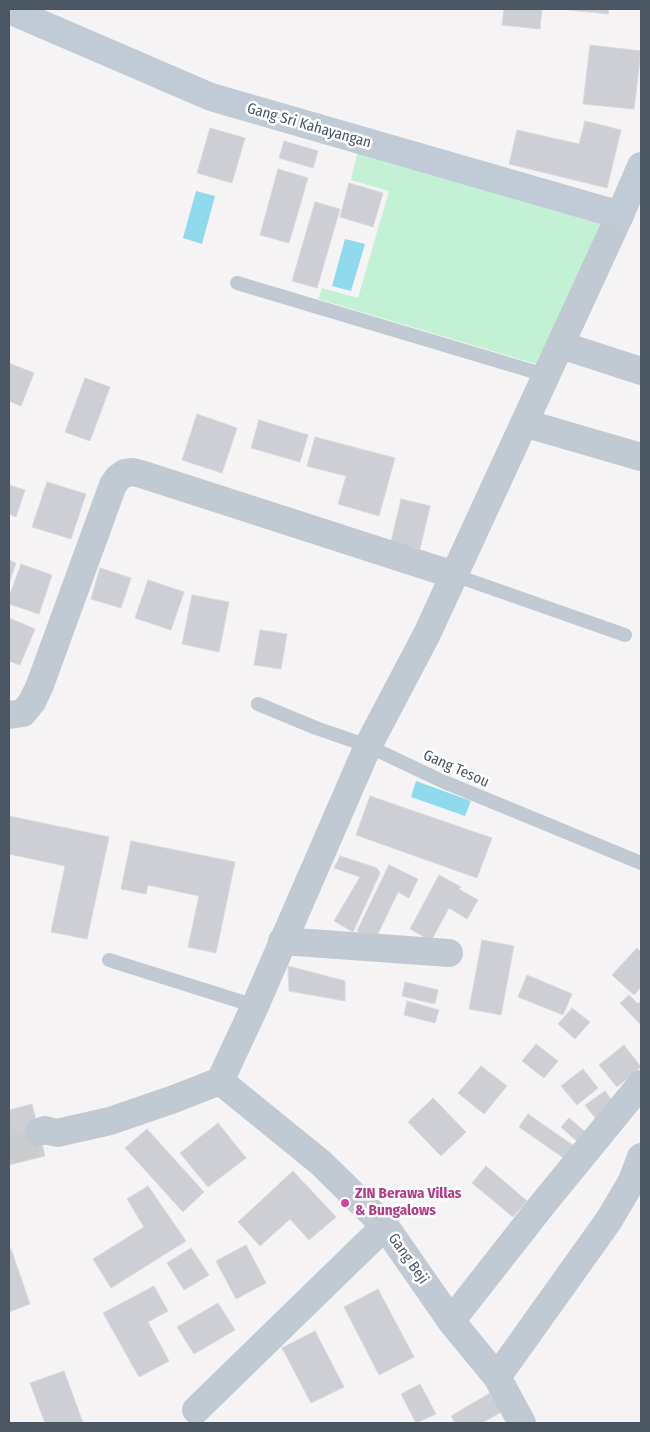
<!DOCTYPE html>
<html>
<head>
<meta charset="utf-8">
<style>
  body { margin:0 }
  #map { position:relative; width:650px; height:1432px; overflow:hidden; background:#f5f3f3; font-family:"Fira Sans Condensed",sans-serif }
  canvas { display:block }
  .frame { position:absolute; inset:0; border:10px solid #4a5661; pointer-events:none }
</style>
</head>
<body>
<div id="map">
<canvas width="650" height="1432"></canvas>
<div class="frame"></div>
</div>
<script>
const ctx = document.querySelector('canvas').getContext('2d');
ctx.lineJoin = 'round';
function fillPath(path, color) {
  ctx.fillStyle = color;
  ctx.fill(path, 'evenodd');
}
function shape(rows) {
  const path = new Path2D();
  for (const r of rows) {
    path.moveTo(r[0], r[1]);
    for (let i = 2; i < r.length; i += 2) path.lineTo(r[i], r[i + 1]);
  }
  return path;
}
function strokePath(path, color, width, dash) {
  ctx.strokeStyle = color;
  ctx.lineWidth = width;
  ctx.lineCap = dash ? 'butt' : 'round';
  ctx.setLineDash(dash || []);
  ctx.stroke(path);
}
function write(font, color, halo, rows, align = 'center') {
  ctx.font = font + ' "Fira Sans Condensed",sans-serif';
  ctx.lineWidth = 5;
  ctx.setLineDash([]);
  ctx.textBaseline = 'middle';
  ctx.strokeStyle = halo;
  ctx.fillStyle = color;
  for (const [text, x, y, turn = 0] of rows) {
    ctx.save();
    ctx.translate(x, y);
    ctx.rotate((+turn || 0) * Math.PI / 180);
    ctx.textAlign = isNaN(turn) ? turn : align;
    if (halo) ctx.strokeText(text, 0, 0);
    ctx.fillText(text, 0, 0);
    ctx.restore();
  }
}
fillPath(shape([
  [359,147,601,217,608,228,543,366,318,299,322,288,358,298,389,191,351,180]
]), '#c3f1d5');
fillPath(shape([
  [196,191,215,196,202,244,183,238],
  [345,239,365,244,351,291,332,286],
  [416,781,471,801,465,816,411,797]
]), '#90daee');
const building = shape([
  [504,9,542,9,540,29,502,25,504,9],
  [560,9,609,9,608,14,560,9],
  [590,45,641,51,634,109,583,104,590,45],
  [585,121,621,130,607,188,509,164,517,130,579,144,585,121],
  [210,128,245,138,232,183,197,173,210,128],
  [284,141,318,151,313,168,279,158,284,141],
  [278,169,308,178,289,243,260,235,278,169],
  [349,183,383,193,373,227,340,217,349,183],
  [315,202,340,209,317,288,292,281,315,202],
  [9,363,34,373,21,406,9,401,9,363],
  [85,378,110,387,90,441,65,432,85,378],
  [197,414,237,428,222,473,182,460,197,414],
  [259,420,308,435,300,462,251,448,259,420],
  [315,437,395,458,379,516,338,504,346,476,307,466,315,437],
  [47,482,86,494,71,539,32,527,47,482],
  [9,485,25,490,16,517,9,514,9,485],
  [401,499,430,506,420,549,391,542,401,499],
  [9,560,16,563,9,584,9,560],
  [21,564,52,575,39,614,9,604,9,597,21,564],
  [100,568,131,578,121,608,91,599,100,568],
  [148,580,184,592,171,630,135,618,148,580],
  [192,595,229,602,219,652,182,644,192,595],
  [9,618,35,629,20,665,9,661,9,618],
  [260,630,287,634,281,669,254,665,260,630],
  [370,796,492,838,477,878,356,835,370,796],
  [9,816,109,837,87,939,51,932,65,866,9,854,9,816],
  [131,841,235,862,216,953,188,947,199,896,148,885,146,894,121,889,131,841],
  [340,856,377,868,380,873,353,932,334,921,360,877,334,868,340,856],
  [389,865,418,879,409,898,398,892,375,940,357,931,389,865],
  [439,875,461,887,459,889,478,900,467,919,449,908,431,941,410,929,439,875],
  [482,940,514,946,501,1015,469,1009,482,940],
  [637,948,641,952,641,987,634,995,612,975,637,948],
  [288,966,345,981,345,1001,289,991,288,966],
  [527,975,572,994,563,1015,518,997,527,975],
  [405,982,438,990,435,1004,402,996,405,982],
  [629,995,638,1004,641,1001,641,1025,620,1003,629,995],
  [407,1001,439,1010,435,1023,404,1015,407,1001],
  [572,1008,590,1022,575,1039,558,1024,572,1008],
  [536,1044,558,1061,544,1078,522,1061,536,1044],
  [624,1045,641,1067,617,1087,599,1065,624,1045],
  [481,1066,507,1086,484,1114,458,1093,481,1066],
  [583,1069,598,1088,577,1105,561,1086,583,1069],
  [605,1091,615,1105,596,1119,585,1105,605,1091],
  [433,1098,466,1132,441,1156,408,1122,433,1098],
  [32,1104,45,1156,9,1165,9,1110,32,1104],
  [528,1114,574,1146,565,1159,519,1127,528,1114],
  [569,1118,590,1136,581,1145,561,1127,569,1118],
  [218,1123,246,1158,208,1187,180,1153,218,1123],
  [147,1129,204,1192,183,1212,125,1148,147,1129],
  [486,1166,527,1201,513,1217,472,1183,486,1166],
  [293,1171,336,1217,309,1240,290,1219,260,1246,238,1222,293,1171],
  [148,1186,186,1241,111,1288,93,1259,144,1227,127,1199,148,1186],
  [246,1245,266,1283,236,1299,216,1261,246,1245],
  [191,1248,209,1275,184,1290,167,1263,191,1248],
  [11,1249,30,1304,9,1312,9,1250,11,1249],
  [154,1286,168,1311,148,1322,169,1361,139,1377,103,1313,154,1286],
  [378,1289,414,1357,379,1375,344,1307,378,1289],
  [218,1303,235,1330,194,1354,177,1327,218,1303],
  [315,1331,344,1387,311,1403,282,1348,315,1331],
  [64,1371,83,1423,45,1423,30,1383,64,1371],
  [420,1384,436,1414,416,1423,401,1394,420,1384],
  [490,1393,501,1412,482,1423,455,1423,451,1416,490,1393]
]);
fillPath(building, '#cdcfd5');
strokePath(building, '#d7d9de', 1);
strokePath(shape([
  [9,1150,41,1142]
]), '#caccce', 28, [28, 14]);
strokePath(shape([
  [237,283,545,375],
  [454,575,625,635],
  [258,704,316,728,368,746,442,781,641,863],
  [109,960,255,1006]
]), '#c1cad2', 14);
strokePath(shape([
  [561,345,641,371],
  [524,423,641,457],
  [9,715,23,713,32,702,40,685,113,485,118,478,125,473,133,472,141,474,454,575],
  [282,941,449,953],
  [220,1081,321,1163,385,1226,451,1321,497,1377,522,1423],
  [39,1132,45,1130,57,1133,110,1121,174,1099,220,1081,255,1006,368,746,427,634,620,215],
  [451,1321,542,1205,641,1084],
  [497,1377,609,1220,632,1181,641,1157],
  [196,1410,385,1226]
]), '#c1cad2', 28);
strokePath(shape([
  [9,10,211,97,620,215,641,166]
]), '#c1cbd6', 28);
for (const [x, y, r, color] of [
  [345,1203,5,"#d1479c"]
]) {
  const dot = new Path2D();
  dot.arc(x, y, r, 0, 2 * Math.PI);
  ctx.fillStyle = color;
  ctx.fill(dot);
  strokePath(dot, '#fff', 2);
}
write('15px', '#4a5661', '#fff', [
  ["Gang Sri Kahayangan",309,126,16],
  ["Gang Tesou",456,769,24],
  ["Gang Beji",408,1259,55]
]);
write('bold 15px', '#b23c85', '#fff', [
  ["ZIN Berawa Villas",355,1194],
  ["& Bungalows",355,1211]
], 'left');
</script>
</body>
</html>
